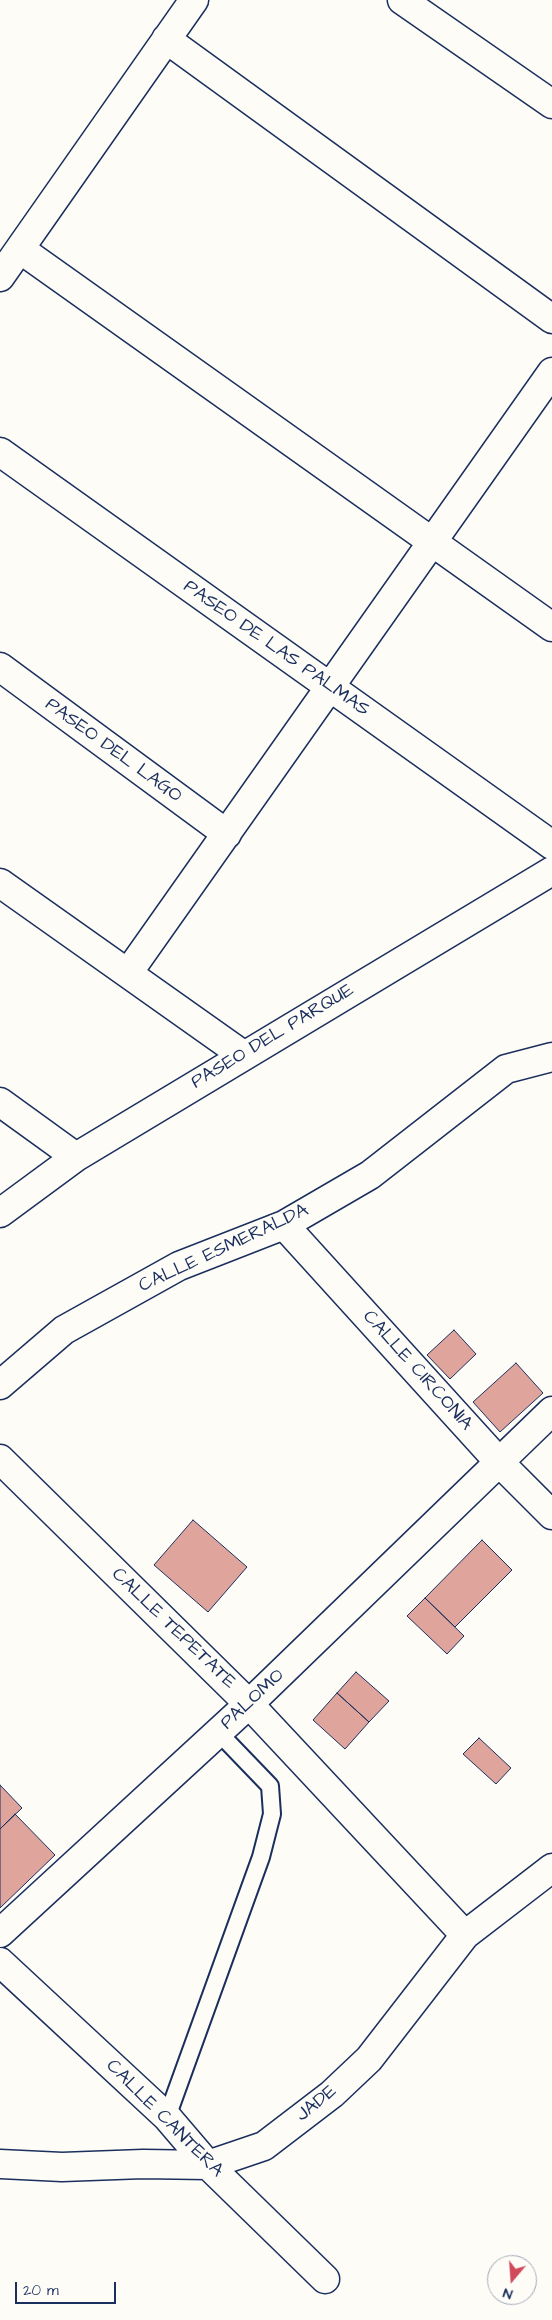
<!DOCTYPE html>
<html>
<head>
<meta charset="utf-8">
<style>
  body { margin:0 }
  #map { position:relative; width:552px; height:2320px; overflow:hidden; background:#fdfcf7; font-family:"Architects Daughter",sans-serif }
  canvas { display:block }
  .north { position:absolute; left:487px; top:2255px; width:50px; height:50px; box-sizing:border-box; background:#fdfcf7; border:1px solid #a3aaba; border-radius:50%; rotate:198deg; font-size:14px; font-weight:700; line-height:20px; text-align:center; color:#1b2f5e }
  .north::after { content:''; display:block; margin:auto; width:18px; height:22px; background:#d1495b; clip-path:polygon(50% 0,100% 100%,50% 72%,0 100%) }
  .scale { position:absolute; left:15px; top:2282px; width:101px; height:22px; box-sizing:border-box; border:2px solid #1b2f5e; border-top:0; padding-left:6px; font-size:15px; line-height:18px; white-space:nowrap; color:#1b2f5e; -webkit-text-stroke:4px #fdfcf7; paint-order:stroke }
</style>
</head>
<body>
<div id="map">
<canvas width="552" height="2320"></canvas>
<div class="north">N</div>
<div class="scale">20 m</div>
</div>
<script>
const ctx = document.querySelector('canvas').getContext('2d');
ctx.lineJoin = 'round';
function fillPath(path, color) {
  ctx.fillStyle = color;
  ctx.fill(path, 'evenodd');
}
function shape(rows) {
  const path = new Path2D();
  for (const r of rows) {
    path.moveTo(r[0], r[1]);
    for (let i = 2; i < r.length; i += 2) path.lineTo(r[i], r[i + 1]);
  }
  return path;
}
function strokePath(path, color, width, dash) {
  ctx.strokeStyle = color;
  ctx.lineWidth = width;
  ctx.lineCap = dash ? 'butt' : 'round';
  ctx.setLineDash(dash || []);
  ctx.stroke(path);
}
function write(font, color, halo, rows, align = 'center') {
  ctx.font = font + ' "Architects Daughter",sans-serif';
  ctx.lineWidth = 4;
  ctx.setLineDash([]);
  ctx.textBaseline = 'middle';
  ctx.strokeStyle = halo;
  ctx.fillStyle = color;
  for (const [text, x, y, turn = 0] of rows) {
    ctx.save();
    ctx.translate(x, y);
    ctx.rotate((+turn || 0) * Math.PI / 180);
    ctx.textAlign = isNaN(turn) ? turn : align;
    if (halo) ctx.strokeText(text, 0, 0);
    ctx.fillText(text, 0, 0);
    ctx.restore();
  }
}
const building = shape([
  [454,1330,476,1354,450,1379,427,1355,454,1330],
  [516,1363,543,1393,500,1432,473,1402,516,1363],
  [193,1520,247,1567,208,1612,154,1565,193,1520],
  [482,1540,512,1570,455,1627,425,1598,482,1540],
  [425,1598,464,1636,447,1654,407,1616,425,1598],
  [356,1672,389,1701,369,1722,337,1693,356,1672],
  [337,1693,369,1722,345,1749,313,1720,337,1693],
  [479,1738,511,1768,496,1784,463,1754,479,1738],
  [0,1785,22,1808,0,1829,0,1785],
  [15,1814,55,1855,0,1908,0,1829,15,1814]
]);
fillPath(building, '#dfa59d');
strokePath(building, '#1b2f5e', 1);
const service = shape([
  [167,2117,261,1857,272,1814,270,1786,219,1733]
]);
const minor = shape([
  [402,0,552,104],
  [166,39,552,319],
  [20,249,552,627],
  [0,277,194,0],
  [0,452,552,845],
  [0,667,227,834],
  [0,883,243,1055],
  [128,973,552,372],
  [0,1102,76,1157],
  [0,1213,76,1157,552,871],
  [284,1225,500,1463,552,1515],
  [0,1385,64,1330,179,1266,284,1225,370,1175,506,1069,552,1057],
  [0,1459,249,1704,465,1935],
  [0,1933,249,1704,552,1411],
  [0,1962,167,2117,208,2165,325,2279],
  [0,2164,62,2167,143,2164,208,2165,264,2146,332,2094,369,2059,465,1935,552,1868]
]);
strokePath(service, '#1b2f5e', 20);
strokePath(minor, '#1b2f5e', 31);
strokePath(service, '#fdfcf7', 16);
strokePath(minor, '#fdfcf7', 28);
write('19px', '#1b2f5e', '#fdfcf7', [
  ["PASEO DE LAS PALMAS",276,649,35],
  ["PASEO DEL LAGO",113,751,36],
  ["PASEO DEL PARQUE",273,1037,-31],
  ["CALLE ESMERALDA",224,1249,-25],
  ["CALLE CIRCONIA",417,1371,48],
  ["CALLE TEPETATE",173,1629,44],
  ["PALOMO",253,1700,-43],
  ["JADE",317,2104,-39],
  ["CALLE CANTERA",164,2119,45]
]);
</script>
</body>
</html>
